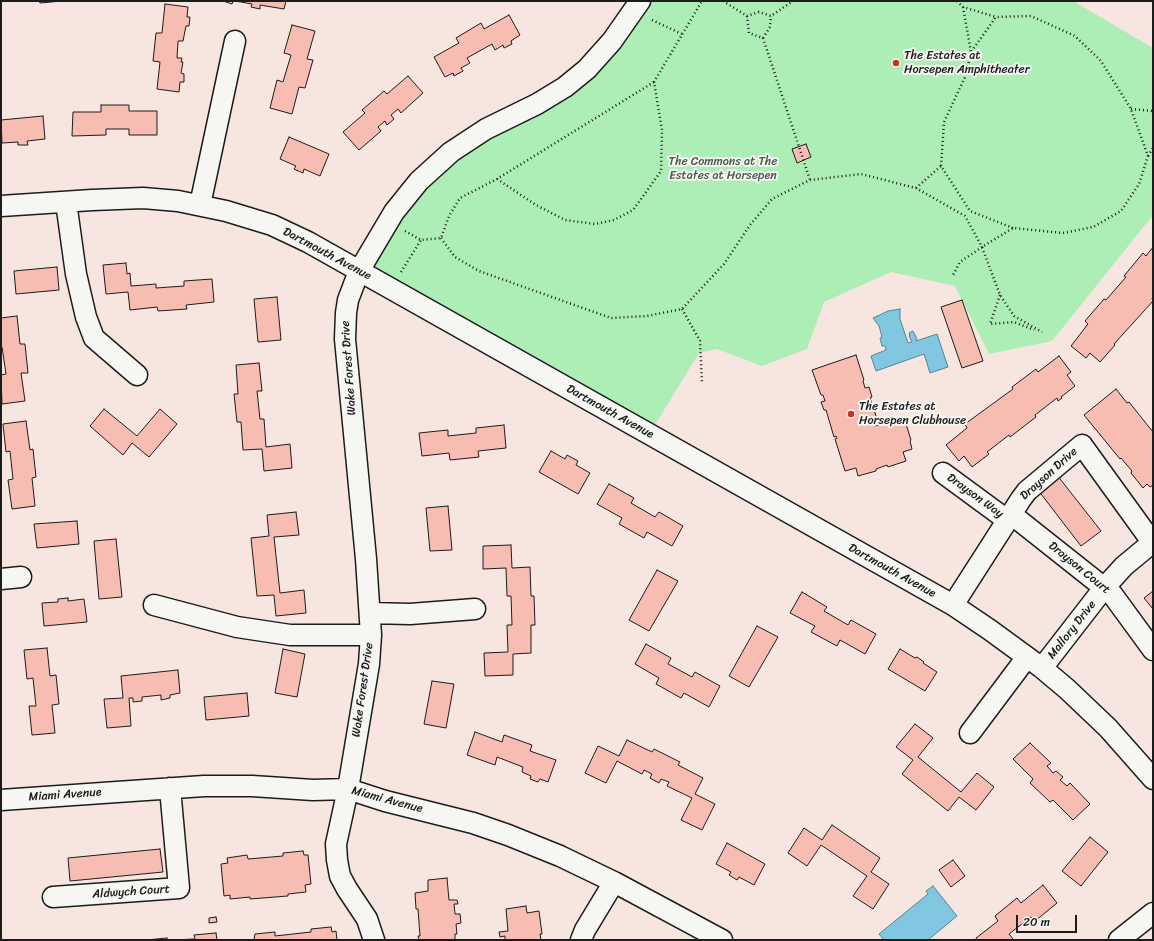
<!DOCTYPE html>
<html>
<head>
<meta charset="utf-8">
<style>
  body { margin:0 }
  #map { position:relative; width:1154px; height:941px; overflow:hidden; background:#f7e5df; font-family:Sriracha,sans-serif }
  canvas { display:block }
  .frame { position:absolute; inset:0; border:2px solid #1c1c1c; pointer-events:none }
  .scale { position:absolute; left:1016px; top:915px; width:61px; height:18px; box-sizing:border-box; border:2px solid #1c1c1c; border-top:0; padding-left:5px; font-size:12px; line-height:14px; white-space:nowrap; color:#1c1c1c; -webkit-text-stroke:3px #f6f6f2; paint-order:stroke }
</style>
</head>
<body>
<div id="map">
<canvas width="1154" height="941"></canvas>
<div class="frame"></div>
<div class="scale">20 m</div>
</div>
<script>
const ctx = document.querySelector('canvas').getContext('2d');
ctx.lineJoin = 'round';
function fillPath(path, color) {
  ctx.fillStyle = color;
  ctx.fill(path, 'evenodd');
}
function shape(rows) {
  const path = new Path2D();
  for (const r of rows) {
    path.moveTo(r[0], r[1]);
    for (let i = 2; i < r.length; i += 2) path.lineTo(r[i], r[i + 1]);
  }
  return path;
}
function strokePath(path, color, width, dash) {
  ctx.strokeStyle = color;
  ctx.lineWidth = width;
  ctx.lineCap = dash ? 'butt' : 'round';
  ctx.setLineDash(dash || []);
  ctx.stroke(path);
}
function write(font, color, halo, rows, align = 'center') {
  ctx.font = font + ' Sriracha,sans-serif';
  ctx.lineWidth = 4;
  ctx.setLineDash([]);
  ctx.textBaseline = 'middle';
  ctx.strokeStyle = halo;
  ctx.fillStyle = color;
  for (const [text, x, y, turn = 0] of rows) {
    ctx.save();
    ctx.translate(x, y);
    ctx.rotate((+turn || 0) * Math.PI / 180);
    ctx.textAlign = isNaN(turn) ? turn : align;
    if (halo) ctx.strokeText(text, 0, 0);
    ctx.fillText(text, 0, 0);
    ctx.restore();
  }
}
fillPath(shape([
  [638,1,1073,1,1153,48,1153,215,1052,341,989,354,955,286,891,272,824,302,807,349,762,366,717,349,699,353,650,433,361,269,432,167,571,83]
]), '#adeeb6');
const water = shape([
  [900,309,900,319,908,343,912,342,909,336,910,336,909,333,913,331,917,339,916,339,916,341,937,334,948,367,930,373,924,354,876,371,871,356,886,350,885,346,882,346,880,338,882,337,879,326,873,318,888,311,900,309],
  [933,886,957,916,928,940,884,940,879,934,928,894,926,891,933,886]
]);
fillPath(water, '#81c7e2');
strokePath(water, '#598393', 1);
const building = shape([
  [39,1,62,1,40,3,39,1],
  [223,1,233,1,232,4,223,1],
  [235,1,286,1,284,9,260,5,260,9,251,7,252,4,235,1],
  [165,4,188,7,187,17,190,17,189,26,186,26,183,41,178,41,177,58,182,58,181,62,183,62,181,73,184,74,184,82,180,82,179,92,157,89,160,62,153,61,156,33,162,33,165,4],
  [509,15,520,35,511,41,512,44,504,48,503,45,495,50,492,44,467,58,470,63,461,68,463,71,454,76,453,73,445,77,434,57,459,43,456,38,481,23,484,29,509,15],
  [292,25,315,31,307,59,313,60,305,88,299,87,292,114,270,108,277,80,283,82,291,55,284,53,292,25],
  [408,76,423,93,401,113,398,109,391,115,394,119,387,125,385,121,378,127,381,131,359,150,343,132,365,113,362,110,384,91,387,94,408,76],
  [101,105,129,105,129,111,157,111,157,135,129,135,129,129,106,129,106,135,72,136,73,112,101,112,101,105],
  [43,116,45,139,27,141,28,145,18,145,18,142,2,143,1,120,43,116],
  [289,137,329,154,320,176,304,169,303,173,294,169,296,166,280,159,289,137],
  [806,144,811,157,797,163,792,149,806,144],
  [1153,247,1153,297,1152,298,1153,301,1114,344,1115,345,1100,362,1090,353,1086,358,1071,346,1088,324,1085,321,1104,299,1106,300,1126,277,1124,276,1143,253,1146,256,1153,247],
  [126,263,127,274,130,273,131,286,156,284,156,288,184,286,184,281,212,279,214,302,186,305,187,309,158,311,157,307,130,310,128,292,106,294,103,265,126,263],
  [57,267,59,290,16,294,14,271,57,267],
  [277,297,281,340,258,342,254,299,277,297],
  [962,300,983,361,962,368,941,307,962,300],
  [17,316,20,344,25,344,28,373,21,373,25,401,2,404,1,375,6,374,2,347,1,347,1,318,17,316],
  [856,355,864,380,863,381,865,388,869,387,872,397,870,398,878,422,874,423,875,426,902,417,905,425,906,424,911,440,910,441,912,449,903,452,906,461,888,467,887,465,876,469,876,471,858,476,856,468,845,471,835,439,837,438,836,436,834,437,826,410,824,410,821,402,825,401,823,395,821,395,812,370,856,355],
  [1059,356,1071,372,1067,375,1075,386,1061,397,1062,398,1058,401,1057,398,1035,415,1036,417,1010,437,1009,435,987,452,989,454,972,467,964,456,959,461,946,445,967,428,965,424,1013,389,1012,387,1036,369,1038,372,1059,356],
  [259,363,262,391,257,391,260,419,264,419,266,447,290,444,292,468,264,471,262,449,243,450,241,422,237,422,234,394,238,394,236,365,259,363],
  [1116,389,1127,403,1129,402,1153,432,1153,485,1150,487,1147,484,1143,488,1131,473,1132,471,1121,458,1120,459,1084,415,1116,389],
  [104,409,137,436,160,409,177,424,149,457,132,443,123,455,90,426,104,409],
  [26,421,30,450,33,449,36,477,32,478,35,506,12,509,8,480,13,479,10,451,6,452,3,424,26,421],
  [504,425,506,448,478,451,479,457,450,460,449,453,422,456,419,433,448,430,448,436,476,433,476,428,504,425],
  [551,451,565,459,567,455,578,461,576,465,590,473,578,494,539,472,551,451],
  [1057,475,1101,531,1081,546,1038,490,1057,475],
  [609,484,634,498,631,503,655,517,659,512,683,526,672,546,647,532,644,538,619,524,622,518,597,504,609,484],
  [448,506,452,550,430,551,426,508,448,506],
  [296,512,299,535,274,537,280,593,304,590,306,613,276,616,274,595,257,596,251,538,269,536,267,515,296,512],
  [77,521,79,544,37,548,34,524,77,521],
  [116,539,122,597,99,599,94,541,116,539],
  [511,545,512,568,530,567,531,596,534,596,535,625,531,625,531,653,513,654,513,675,485,676,484,653,508,652,507,625,512,625,511,596,507,596,506,568,483,569,483,546,511,545],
  [657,570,678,581,649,631,629,620,657,570],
  [1153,591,1153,609,1144,598,1153,591],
  [802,592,827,607,824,611,848,625,851,620,876,634,865,654,840,640,837,646,811,632,815,626,790,613,802,592],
  [68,598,68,601,84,599,87,622,44,626,42,603,58,602,58,599,68,598],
  [757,626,778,637,749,687,729,676,757,626],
  [646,644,671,658,668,664,692,677,695,672,720,686,709,707,684,693,681,698,656,684,659,678,635,664,646,644],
  [47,648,50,676,56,675,59,704,52,705,55,733,32,735,29,706,36,706,33,678,27,679,24,650,47,648],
  [283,649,305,654,297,697,275,693,283,649],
  [900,649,915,658,917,657,924,662,923,663,937,672,925,691,888,669,900,649],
  [178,670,180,693,170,695,170,698,161,700,161,695,142,697,142,701,133,702,133,698,129,698,131,726,107,728,104,699,123,698,121,676,178,670],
  [432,681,454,684,446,728,424,724,432,681],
  [247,693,249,716,206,720,204,697,247,693],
  [915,724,933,738,918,757,961,792,977,773,994,787,976,810,959,797,948,811,902,774,913,760,896,747,915,724],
  [475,732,502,742,504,735,532,745,530,751,556,760,548,782,540,779,538,782,530,779,531,776,522,772,523,767,497,757,495,765,467,755,475,732],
  [627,740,652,752,654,749,680,762,678,765,703,778,695,794,715,804,702,830,681,820,692,798,667,786,669,782,661,779,659,783,650,778,652,774,644,770,642,774,617,761,606,783,585,773,598,746,619,756,627,740],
  [1030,743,1051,763,1047,766,1053,773,1056,771,1063,777,1060,780,1067,786,1070,783,1090,804,1073,820,1053,800,1050,802,1030,783,1033,779,1013,759,1030,743],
  [832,825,880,858,871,872,889,884,873,909,853,896,867,876,821,845,807,866,788,853,804,828,822,840,832,825],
  [1090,837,1108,852,1081,886,1062,871,1090,837],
  [727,843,765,864,754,885,739,877,737,880,729,875,731,872,716,864,727,843],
  [160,849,163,872,70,881,68,858,160,849],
  [303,851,304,855,308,855,311,884,305,885,306,892,288,894,288,896,250,899,250,897,230,899,230,895,224,896,221,864,228,863,227,858,247,855,248,859,283,856,283,853,303,851],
  [953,860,965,876,951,887,939,870,953,860],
  [447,878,449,900,457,900,458,904,454,904,455,914,460,914,461,923,456,924,457,934,455,934,455,940,419,940,418,936,420,936,418,909,416,909,415,893,428,891,428,880,447,878],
  [1043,885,1057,903,1035,921,1031,917,1009,934,1013,939,1011,940,977,940,976,938,998,921,995,916,1017,898,1021,903,1043,885],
  [526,906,527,913,539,911,542,934,540,934,541,940,505,940,505,936,500,937,499,932,508,931,506,909,526,906],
  [216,917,217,922,209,923,209,918,216,917],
  [331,927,332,932,336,931,337,940,254,940,255,934,275,932,275,936,311,932,311,929,331,927],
  [216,933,217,940,170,940,195,939,194,935,216,933],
  [167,938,167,940,146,940,167,938]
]);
fillPath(building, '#f8bdb2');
strokePath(building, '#1c1c1c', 1);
const minor = shape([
  [66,202,76,274,86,317,94,338,137,375],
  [200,205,235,41],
  [1,206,92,200,143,198,178,201,226,211,272,225,308,242,953,605,990,630,1042,668,1067,689,1108,728,1153,779],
  [943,473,1007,520],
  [1011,514,1112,594,1153,650],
  [1,579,21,577],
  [154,605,237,627,290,635,371,635],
  [953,605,1021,499,1027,491,1082,445,1152,542],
  [370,613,410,614,475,609],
  [1042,668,1104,588,1124,566,1153,542],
  [970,733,1027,657],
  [1,800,204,786,252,786,313,790,348,789,385,801,473,823,508,835,560,856,614,882,722,940],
  [53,897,179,888,170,788],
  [374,940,367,919,347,889,340,876,337,860,336,844,348,789,369,664,371,635,366,559,345,339,346,313,348,300,359,271,394,212,419,181,451,152,486,129,537,104,565,87,587,69,612,41,640,1],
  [581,940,585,930,614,882],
  [1119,940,1153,913]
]);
strokePath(minor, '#1c1c1c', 23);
strokePath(shape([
  [723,1,747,16,759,12,771,16,793,1],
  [957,1,963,7,996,17],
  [963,7,971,52],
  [747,16,749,33,763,38,770,27,771,16],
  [652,20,682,34],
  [763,38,810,180],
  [1131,109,1153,111],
  [1148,156,1153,148],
  [497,179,536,205,565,220,595,224,614,220,633,210,661,171,662,130,654,82,702,1],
  [916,188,941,166],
  [1013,228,970,211,941,166,944,122,966,75,971,52,996,17,1031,16,1075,36,1101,61,1131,109,1148,156,1139,184,1121,211,1093,227,1063,233,1013,228,982,247,1000,295,1014,316,1042,332],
  [405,231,421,240,441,238,449,216,460,198,497,179,654,82],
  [441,238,455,257,479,271,611,318,647,316,682,309,724,264,750,225,772,199,810,180,861,174,916,188,965,216,982,247,960,262,952,277],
  [401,272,421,240],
  [1000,295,990,324,1014,322,1034,330],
  [682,309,700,341,702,383]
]), '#1c1c1c', 2.5, [1, 3]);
strokePath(minor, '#f6f6f2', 20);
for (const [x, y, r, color] of [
  [896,63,4,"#c8321e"],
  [851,414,4,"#c8321e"]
]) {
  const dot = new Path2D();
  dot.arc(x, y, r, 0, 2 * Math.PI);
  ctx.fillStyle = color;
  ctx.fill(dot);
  strokePath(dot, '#f6f6f2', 1.5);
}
write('12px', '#1c1c1c', '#f6f6f2', [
  ["The Estates at",904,56],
  ["Horsepen Amphitheater",904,70],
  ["The Estates at",859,407],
  ["Horsepen Clubhouse",859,421]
], 'left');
write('12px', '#485b4a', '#f6f6f2', [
  ["The Commons at The",723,162],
  ["Estates at Horsepen",723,176]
]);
write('12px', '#1c1c1c', '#f6f6f2', [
  ["Dartmouth Avenue",327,254,28],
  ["Wake Forest Drive",349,368,-94],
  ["Dartmouth Avenue",610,412,29],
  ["Drayson Drive",1049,474,-42],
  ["Drayson Way",975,496,36],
  ["Drayson Court",1079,568,39],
  ["Dartmouth Avenue",892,571,29],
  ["Mallory Drive",1072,630,-52],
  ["Wake Forest Drive",363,690,-82],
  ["Miami Avenue",65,795,-4],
  ["Miami Avenue",387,800,15],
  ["Aldwych Court",131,892,-4]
]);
</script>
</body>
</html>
